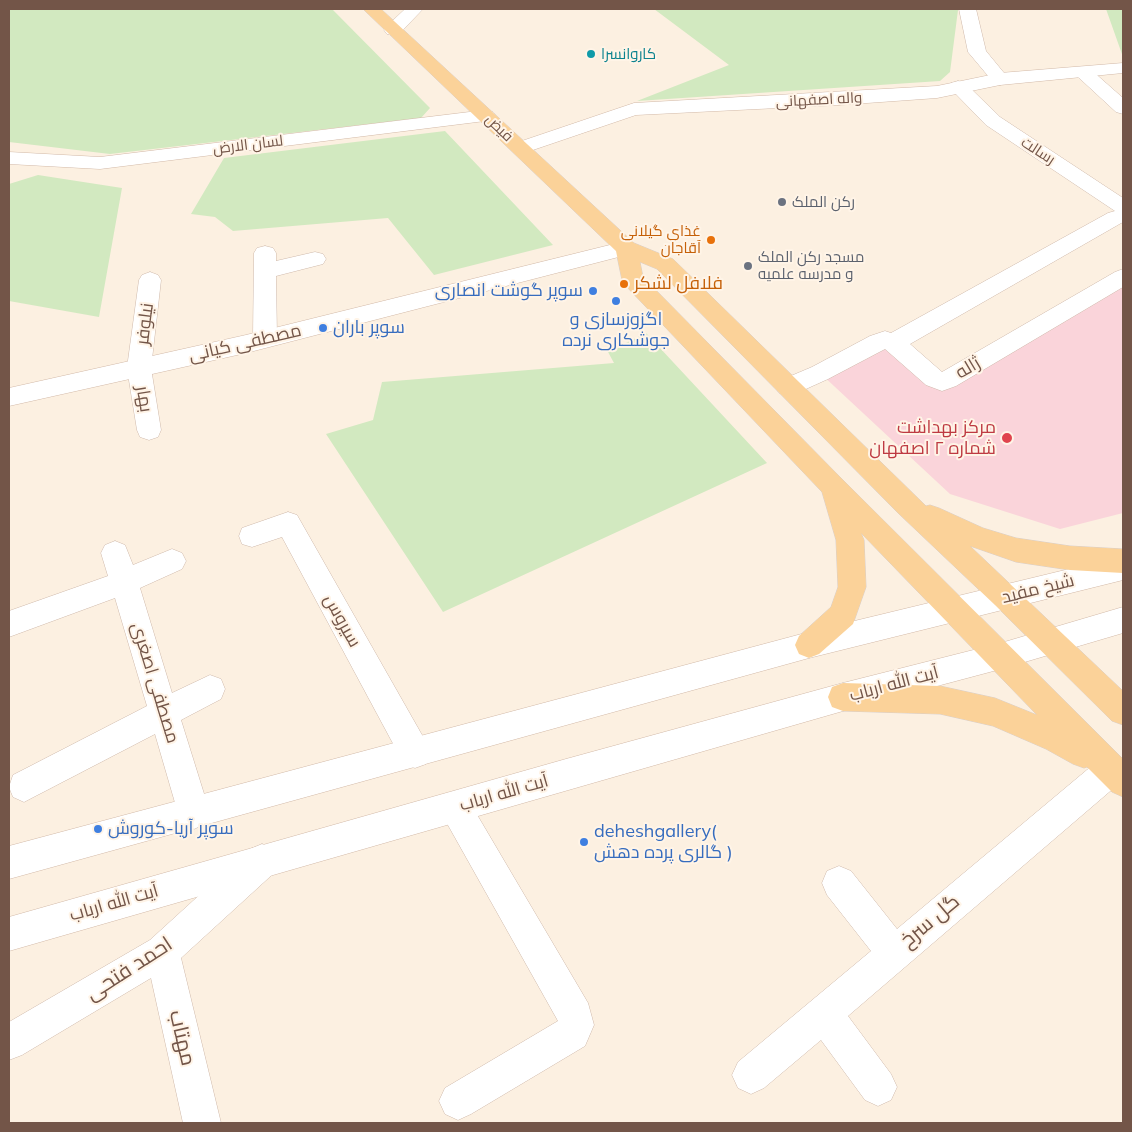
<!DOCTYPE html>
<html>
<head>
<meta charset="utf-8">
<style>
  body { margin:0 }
  #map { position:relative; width:1132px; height:1132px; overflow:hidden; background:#fcf0e1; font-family:Mulish,sans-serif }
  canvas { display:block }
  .frame { position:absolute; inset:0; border:10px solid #735548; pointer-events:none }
</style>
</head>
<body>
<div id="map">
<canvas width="1132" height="1132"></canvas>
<div class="frame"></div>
</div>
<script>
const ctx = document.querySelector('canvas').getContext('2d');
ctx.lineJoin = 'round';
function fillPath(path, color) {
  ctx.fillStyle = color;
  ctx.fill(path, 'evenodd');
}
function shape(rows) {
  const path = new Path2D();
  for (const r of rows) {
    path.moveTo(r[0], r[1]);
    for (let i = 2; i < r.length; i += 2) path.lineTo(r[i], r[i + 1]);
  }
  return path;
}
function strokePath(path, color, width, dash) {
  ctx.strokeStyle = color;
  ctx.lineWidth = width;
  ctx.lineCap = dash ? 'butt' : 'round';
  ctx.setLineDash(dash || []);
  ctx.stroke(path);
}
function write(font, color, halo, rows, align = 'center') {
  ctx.font = font + ' Mulish,Cairo,sans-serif';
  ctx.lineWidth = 4;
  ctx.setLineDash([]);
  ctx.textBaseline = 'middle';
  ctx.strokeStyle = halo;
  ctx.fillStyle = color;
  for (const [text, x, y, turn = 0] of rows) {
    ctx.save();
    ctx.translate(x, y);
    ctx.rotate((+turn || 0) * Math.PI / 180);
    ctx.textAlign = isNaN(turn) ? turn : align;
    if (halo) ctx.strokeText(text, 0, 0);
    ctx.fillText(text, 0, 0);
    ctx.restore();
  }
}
fillPath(shape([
  [1123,277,1123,513,1060,529,950,494,820,373,878,342,948,380]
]), '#fad4da');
fillPath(shape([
  [9,9,332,9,430,108,421,118,110,154,9,142],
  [654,9,958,9,958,10,950,72,940,81,637,101,729,65],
  [1106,9,1123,9,1123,57],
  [445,131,553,245,434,275,388,218,233,231,215,217,191,214,224,158],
  [38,175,122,188,99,317,9,301,9,184],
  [646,333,767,463,443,612,326,434,373,420,382,382,614,363,608,352]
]), '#d2e9c0');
const street = shape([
  [405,9,423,9,399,34,393,35,387,34,384,30,387,26,405,9],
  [959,9,976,9,986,51,1009,79,1006,83,1000,85,994,83,968,52,959,9],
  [1083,67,1089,68,1123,98,1123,114,1116,112,1077,76,1074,72,1077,68,1083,67],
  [958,81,965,83,1000,117,1123,198,1123,222,910,344,942,372,1115,272,1123,269,1123,287,956,386,942,391,926,385,885,349,828,379,797,393,788,396,779,393,776,387,779,381,812,367,870,336,885,331,891,333,1108,213,1115,211,986,125,949,87,951,83,958,81],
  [265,246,273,248,276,253,276,261,315,252,323,254,326,259,323,264,276,276,277,339,273,345,265,347,257,345,253,339,254,253,257,248,265,246],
  [150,272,158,275,161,280,151,368,161,430,158,437,149,440,140,437,137,430,127,368,139,280,142,275,150,272],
  [288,512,297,515,426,742,431,753,426,764,415,768,404,764,282,537,252,547,242,544,239,536,242,528,288,512],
  [115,541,125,545,133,565,172,549,182,553,186,561,182,569,140,588,172,693,210,675,221,679,225,689,221,699,181,720,210,813,205,824,194,829,183,824,178,813,155,734,24,802,13,797,9,787,13,775,147,706,115,598,9,637,9,611,108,576,101,553,105,545,115,541],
  [1111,755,1122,759,1123,762,1122,781,848,1016,891,1074,897,1087,891,1100,878,1106,865,1100,821,1040,764,1088,751,1094,738,1088,732,1075,738,1062,871,951,827,895,822,883,827,871,839,866,851,871,897,929,1100,759,1111,755],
  [455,791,466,796,588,1003,594,1025,585,1046,471,1114,458,1120,445,1114,439,1101,445,1088,558,1021,444,818,439,807,444,796,455,791],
  [262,844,274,849,279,861,274,873,181,958,221,1123,183,1123,151,978,22,1055,9,1060,9,1022,150,940,250,849,262,844]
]);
const secondary = shape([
  [1123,63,1123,73,1000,85,937,98,839,105,636,115,527,152,520,154,513,152,510,148,513,144,634,103,937,86,1000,73,1123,63],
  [486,110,493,112,496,116,493,120,100,169,9,164,9,152,100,157,486,110],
  [626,241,634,243,637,248,634,253,246,353,9,406,9,388,246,335,626,241],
  [1123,556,1123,580,809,658,9,879,9,846,809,632,1123,556],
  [1123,607,1123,633,1001,669,843,711,9,951,9,917,566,759,843,683,1001,643,1123,607]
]);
const primary = shape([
  [363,9,381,9,634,243,673,259,926,506,930,505,939,508,983,528,1016,538,1070,546,1123,549,1123,573,1070,570,1016,562,970,546,1123,691,1123,725,1112,721,995,605,898,513,657,269,640,262,643,277,841,478,1123,759,1123,797,1112,792,1087,767,1084,768,1073,764,1046,749,993,726,940,714,843,711,832,707,828,697,832,687,843,683,940,686,995,698,1037,715,861,533,864,540,866,587,853,624,819,654,809,658,799,654,795,645,799,636,831,607,838,587,836,540,822,492,625,285,622,280,616,251,363,9]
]);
strokePath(street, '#cfb9ab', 1);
strokePath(secondary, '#d2b9a8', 1);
strokePath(primary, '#d8cfcc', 1);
fillPath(street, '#fff');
fillPath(secondary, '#fff');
fillPath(primary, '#fbd299');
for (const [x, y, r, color] of [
  [591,54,5,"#0f9aa8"],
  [782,202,5,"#6b7280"],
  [711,240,5,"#e8710a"],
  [748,266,5,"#6b7280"],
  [624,284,5,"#e8710a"],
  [593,291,5,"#3f7fe0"],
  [616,301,5,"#3f7fe0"],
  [323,328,5,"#3f7fe0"],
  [1007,438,6,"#e0444e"],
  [98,829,5,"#3f7fe0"],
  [584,842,5,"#3f7fe0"]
]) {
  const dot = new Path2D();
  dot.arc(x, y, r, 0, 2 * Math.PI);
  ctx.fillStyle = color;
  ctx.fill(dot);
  strokePath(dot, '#fff4e7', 2);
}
write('15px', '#0d838f', '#fff4e7', [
  ["کاروانسرا",601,54]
], 'left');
write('15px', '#735548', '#fff4e7', [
  ["واله اصفهانی",819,100,-3],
  ["فیض",499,128,44],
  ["لسان الارض",248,145,-7],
  ["رسالت",1038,151,33]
]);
write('15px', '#5b616d', '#fff4e7', [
  ["رکن الملک",792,202],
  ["مسجد رکن الملک",758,257],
  ["و مدرسه علمیه",758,274]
], 'left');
write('15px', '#c56008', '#fff4e7', [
  ["غذای گیلانی",701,231],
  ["آقاجان",701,248]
], 'right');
write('18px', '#c56008', '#fff4e7', [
  ["فلافل لشکر",634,284]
], 'left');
write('18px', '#366cbe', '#fff4e7', [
  ["سوپر گوشت انصاری",583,291,"right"],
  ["اگزوزسازی و",616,320,"center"],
  ["جوشکاری نرده",616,341,"center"],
  ["سوپر باران",333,328],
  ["سوپر آریا-کوروش",108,829],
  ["deheshgallery(",594,832],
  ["گالری پرده دهش )",594,853]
], 'left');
write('18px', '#735548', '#fff4e7', [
  ["نیلوفر",145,324,-83],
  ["مصطفی کیانی",245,343,-13],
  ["ژاله",968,368,-31],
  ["بهار",144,399,81],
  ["شیخ مفید",1038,589,-14],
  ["سیروس",342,621,61],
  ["مصطفی اصغری",155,683,73],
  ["آیت الله ارباب",894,684,-15],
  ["آیت الله ارباب",504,793,-16],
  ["آیت الله ارباب",114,903,-16]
]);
write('18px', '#be3a42', '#fff4e7', [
  ["مرکز بهداشت",996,428],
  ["شماره ۲ اصفهان",996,449]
], 'right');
write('21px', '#735548', '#fff4e7', [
  ["گل سرخ",930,921,-40],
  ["احمد فتحی",129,969,-33],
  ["مهتاب",182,1038,77]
]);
</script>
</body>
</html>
